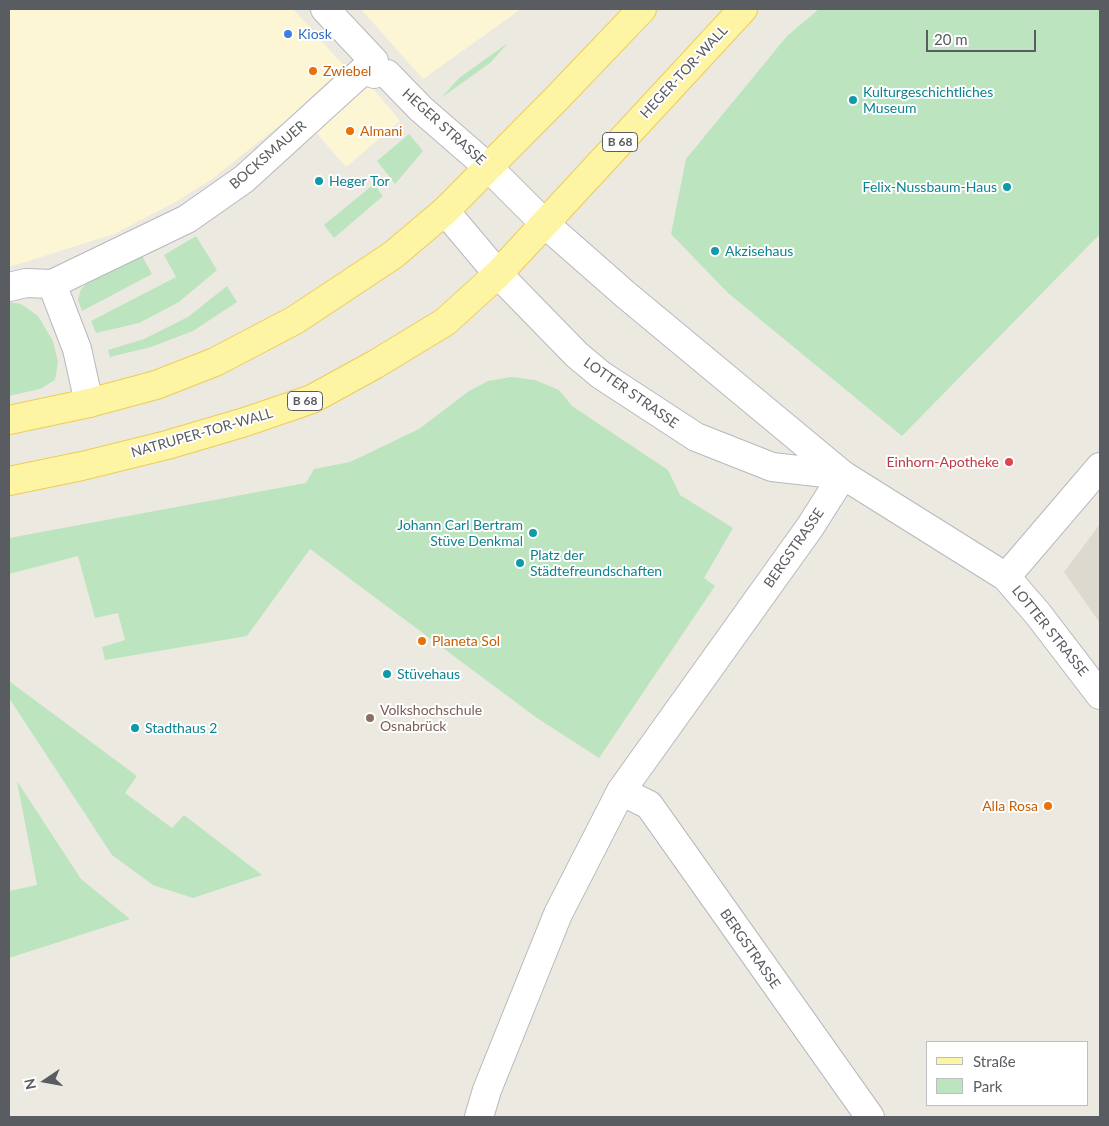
<!DOCTYPE html>
<html>
<head>
<meta charset="utf-8">
<style>
  body { margin:0 }
  #map { position:relative; width:1109px; height:1126px; overflow:hidden; background:#eceae0; font-family:Lato,sans-serif }
  canvas { display:block }
  .frame { position:absolute; inset:0; border:10px solid #595c61; pointer-events:none }
  .legend { position:absolute; left:926px; top:1041px; width:162px; height:65px; box-sizing:border-box; background:#fff; border:1px solid #bdbec0; margin:0; padding:6px 9px; list-style:none; font-size:15px; color:#595c61 }
  .legend li { display:flex; align-items:center; gap:10px; height:25px }
  .legend b { width:25px; border:1px solid #bdbec0 }
  .north { position:absolute; left:20px; top:1056px; width:50px; height:50px; -webkit-text-stroke:4px #fff; paint-order:stroke; rotate:258deg; font-size:14px; font-weight:700; line-height:20px; text-align:center; color:#595c61 }
  .north::after { content:''; display:block; margin:auto; width:18px; height:22px; background:#595c61; clip-path:polygon(50% 0,100% 100%,50% 72%,0 100%) }
  .scale { position:absolute; left:926px; top:30px; width:110px; height:22px; box-sizing:border-box; border:2px solid #595c61; border-top:0; padding-left:6px; font-size:15px; line-height:18px; white-space:nowrap; color:#595c61; -webkit-text-stroke:4px #fff; paint-order:stroke }
</style>
</head>
<body>
<div id="map">
<canvas width="1109" height="1126"></canvas>
<div class="frame"></div>
<ul class="legend">
<li><b style="height:6px;background:#fdf4a4"></b>Straße</li>
<li><b style="height:14px;background:#bce4bf"></b>Park</li>
</ul>
<div class="north">N</div>
<div class="scale">20 m</div>
</div>
<script>
const ctx = document.querySelector('canvas').getContext('2d');
ctx.lineJoin = 'round';
function fillPath(path, color) {
  ctx.fillStyle = color;
  ctx.fill(path, 'evenodd');
}
function shape(rows) {
  const path = new Path2D();
  for (const r of rows) {
    path.moveTo(r[0], r[1]);
    for (let i = 2; i < r.length; i += 2) path.lineTo(r[i], r[i + 1]);
  }
  return path;
}
function strokePath(path, color, width, dash) {
  ctx.strokeStyle = color;
  ctx.lineWidth = width;
  ctx.lineCap = dash ? 'butt' : 'round';
  ctx.setLineDash(dash || []);
  ctx.stroke(path);
}
function write(font, color, halo, rows, align = 'center') {
  ctx.font = font + ' Lato,sans-serif';
  ctx.lineWidth = 4;
  ctx.setLineDash([]);
  ctx.textBaseline = 'middle';
  ctx.strokeStyle = halo;
  ctx.fillStyle = color;
  for (const [text, x, y, turn = 0] of rows) {
    ctx.save();
    ctx.translate(x, y);
    ctx.rotate((+turn || 0) * Math.PI / 180);
    ctx.textAlign = isNaN(turn) ? turn : align;
    if (halo) ctx.strokeText(text, 0, 0);
    ctx.fillText(text, 0, 0);
    ctx.restore();
  }
}
fillPath(shape([
  [9,9,293,9,344,66,290,117,212,179,177,201,114,234,9,267],
  [361,9,521,9,423,79],
  [370,85,400,121,346,167,315,131]
]), '#fdf6d4');
fillPath(shape([
  [1100,524,1100,623,1064,572]
]), '#dcd9ce');
fillPath(shape([
  [819,9,1100,9,1100,234,902,436,728,293,671,234,686,159,787,36],
  [508,43,490,63,441,98,459,78],
  [409,134,423,151,395,184,377,161],
  [374,184,383,196,334,238,324,225],
  [196,236,217,270,179,302,139,323,96,333,91,321,176,277,164,255],
  [140,252,152,274,82,311,78,300,81,289,94,277],
  [227,286,237,302,193,331,151,347,110,357,108,350,144,339,188,317],
  [9,302,21,304,38,316,53,341,58,362,55,380,40,389,9,396],
  [511,377,535,380,559,390,572,406,668,470,680,495,733,528,704,578,715,586,599,758,537,718,310,549,247,636,105,660,102,647,125,640,118,613,95,618,78,556,9,574,9,538,306,483,314,469,350,462,419,429,469,391,488,381],
  [9,681,137,776,125,793,172,828,184,815,262,875,193,898,153,885,112,855,9,698],
  [17,781,81,879,130,919,9,958,9,891,37,885]
]), '#bce4bf');
const pedestrian = shape([
  [325,9,374,61,367,67,374,74],
  [387,74,421,109,489,168],
  [52,284,77,349,89,403],
  [9,287,26,283,52,284,187,219,244,179,367,67]
]);
const minor = shape([
  [1006,577,1100,467],
  [621,791,649,805,870,1117],
  [479,1117,487,1090,558,914,621,791,810,527,843,475]
]);
const tertiary = shape([
  [489,168,544,223,626,295,843,475,1006,577,1038,614,1100,695],
  [445,211,498,274,577,355,601,375,696,437,772,467,843,475]
]);
const primary = shape([
  [9,420,89,403,156,385,215,362,295,320,393,255,445,211,558,97,642,9],
  [9,481,82,466,167,445,245,422,312,399,374,365,445,322,498,274,743,9]
]);
strokePath(pedestrian, '#b6b8bd', 30);
strokePath(minor, '#b6b8bd', 30);
strokePath(tertiary, '#b6b8bd', 30);
strokePath(primary, '#eecc57', 30);
strokePath(pedestrian, '#fff', 28);
strokePath(minor, '#fff', 28);
strokePath(tertiary, '#fff', 28);
strokePath(primary, '#fdf4a4', 28);
for (const [x, y, r, color] of [
  [288,34,5,"#3f7fe0"],
  [313,71,5,"#e8710a"],
  [853,100,5,"#0f9aa8"],
  [350,131,5,"#e8710a"],
  [319,181,5,"#0f9aa8"],
  [1007,187,5,"#0f9aa8"],
  [715,251,5,"#0f9aa8"],
  [1009,462,5,"#e0444e"],
  [533,533,5,"#0f9aa8"],
  [520,563,5,"#0f9aa8"],
  [422,641,5,"#e8710a"],
  [387,674,5,"#0f9aa8"],
  [370,718,5,"#8d6e63"],
  [135,728,5,"#0f9aa8"],
  [1048,806,5,"#e8710a"]
]) {
  const dot = new Path2D();
  dot.arc(x, y, r, 0, 2 * Math.PI);
  ctx.fillStyle = color;
  ctx.fill(dot);
  strokePath(dot, '#fff', 2);
}
for (const [x, y, w] of [
  [620,142,35],
  [305,401,35]
]) {
  const box = new Path2D();
  box.roundRect(x - w / 2, y - 9.5, w, 19, 4);
  ctx.fillStyle = '#fff';
  ctx.fill(box);
  strokePath(box, '#595c61', 1);
}
write('bold 12px', '#595c61', null, [
  ["B 68",620,142],
  ["B 68",305,401]
]);
write('14px', '#366cbe', '#fff', [
  ["Kiosk",298,34]
], 'left');
write('14px', '#c56008', '#fff', [
  ["Zwiebel",323,71],
  ["Almani",360,131],
  ["Planeta Sol",432,641],
  ["Alla Rosa",1038,806,"right"]
], 'left');
write('14px', '#595c61', '#fff', [
  ["HEGER-TOR-WALL",684,72,-47],
  ["HEGER STRASSE",444,127,42],
  ["BOCKSMAUER",268,155,-41],
  ["LOTTER STRASSE",631,393,35],
  ["NATRUPER-TOR-WALL",202,433,-16],
  ["BERGSTRASSE",794,548,-55],
  ["LOTTER STRASSE",1050,631,51],
  ["BERGSTRASSE",750,949,55]
]);
write('14px', '#0d838f', '#fff', [
  ["Kulturgeschichtliches",863,92],
  ["Museum",863,108],
  ["Heger Tor",329,181],
  ["Felix-Nussbaum-Haus",997,187,"right"],
  ["Akzisehaus",725,251],
  ["Johann Carl Bertram",523,525,"right"],
  ["Stüve Denkmal",523,541,"right"],
  ["Platz der",530,555],
  ["Städtefreundschaften",530,571],
  ["Stüvehaus",397,674],
  ["Stadthaus 2",145,728]
], 'left');
write('14px', '#be3a42', '#fff', [
  ["Einhorn-Apotheke",999,462]
], 'right');
write('14px', '#785e54', '#fff', [
  ["Volkshochschule",380,710],
  ["Osnabrück",380,726]
], 'left');
</script>
</body>
</html>
